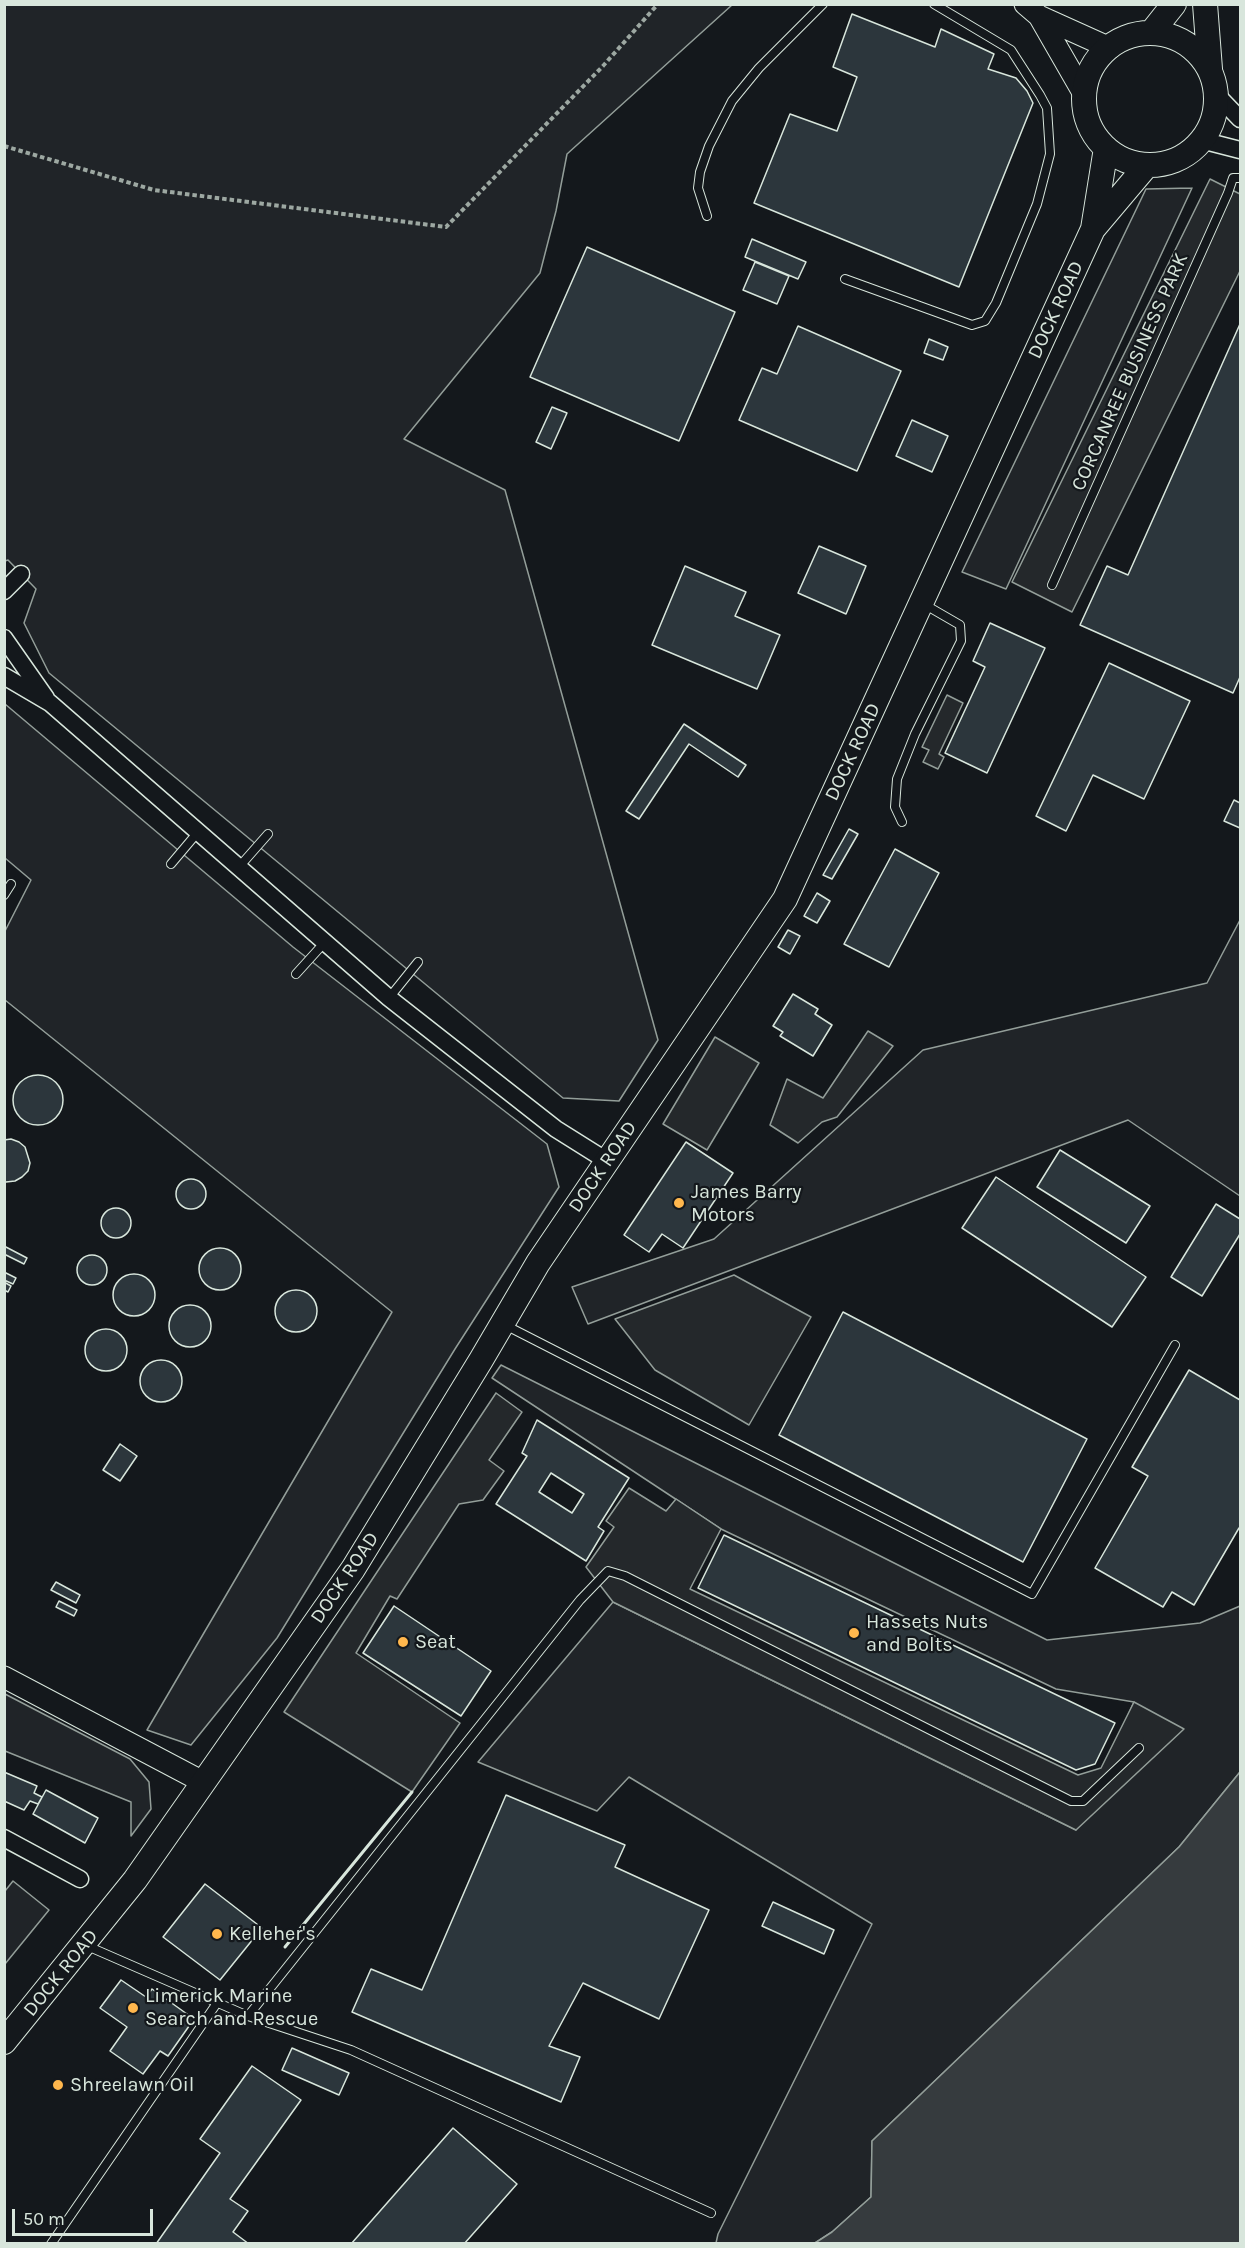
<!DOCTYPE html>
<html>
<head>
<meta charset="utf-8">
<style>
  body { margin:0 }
  #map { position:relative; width:1245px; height:2248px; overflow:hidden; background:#14181c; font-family:Karla,sans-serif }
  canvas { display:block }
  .frame { position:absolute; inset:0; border:6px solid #d8e6dc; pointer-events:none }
  .scale { position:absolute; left:12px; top:2209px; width:141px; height:27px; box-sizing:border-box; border:3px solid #d8e6dc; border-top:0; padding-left:8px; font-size:18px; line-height:21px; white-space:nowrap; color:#d8e6dc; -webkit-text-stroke:4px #14181c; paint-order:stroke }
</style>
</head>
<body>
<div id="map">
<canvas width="1245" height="2248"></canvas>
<div class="frame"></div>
<div class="scale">50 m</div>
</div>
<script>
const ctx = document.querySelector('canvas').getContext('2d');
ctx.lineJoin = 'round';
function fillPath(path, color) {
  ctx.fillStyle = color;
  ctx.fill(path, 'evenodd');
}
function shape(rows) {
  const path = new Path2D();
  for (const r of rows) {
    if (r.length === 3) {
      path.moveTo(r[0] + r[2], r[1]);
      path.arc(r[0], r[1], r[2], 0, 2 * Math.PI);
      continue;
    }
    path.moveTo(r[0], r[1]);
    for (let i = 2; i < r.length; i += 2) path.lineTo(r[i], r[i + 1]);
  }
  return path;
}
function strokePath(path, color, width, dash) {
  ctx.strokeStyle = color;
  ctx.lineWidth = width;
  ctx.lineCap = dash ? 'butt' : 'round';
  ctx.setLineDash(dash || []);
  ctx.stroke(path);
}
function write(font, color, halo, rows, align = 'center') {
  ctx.font = font + ' Karla,sans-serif';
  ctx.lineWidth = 4.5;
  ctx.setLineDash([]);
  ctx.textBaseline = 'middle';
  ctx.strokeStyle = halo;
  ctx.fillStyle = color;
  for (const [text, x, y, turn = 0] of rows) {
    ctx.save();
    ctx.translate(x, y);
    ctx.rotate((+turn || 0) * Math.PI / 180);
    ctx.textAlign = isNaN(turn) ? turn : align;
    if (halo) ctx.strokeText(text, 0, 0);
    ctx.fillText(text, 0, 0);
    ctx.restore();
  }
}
const green = shape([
  [4,5,732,5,567,154,556,211,540,273,404,439,505,490,658,1040,619,1101,563,1098,49,673,24,623,36,589,8,560,5,561,4,5],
  [1192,188,1006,589,962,572,1146,189,1192,188],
  [5,704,293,947,547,1144,559,1187,455,1349,277,1638,191,1745,147,1730,392,1312,5,1000,4,933,31,880,5,858,5,704],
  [1240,920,1240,1196,1128,1120,588,1324,572,1287,714,1239,923,1050,1207,983,1240,920],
  [501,1365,1047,1640,1200,1623,1240,1606,1240,1772,1179,1847,872,2141,871,2197,832,2232,815,2243,716,2243,718,2234,872,1924,629,1777,597,1811,478,1762,613,1602,1076,1830,1134,1702,1056,1689,721,1529,492,1378,501,1365],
  [5,1694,130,1759,149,1782,151,1809,131,1836,131,1802,5,1751,5,1694],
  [13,1881,49,1910,5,1964,5,1891,13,1881]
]);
fillPath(green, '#202428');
strokePath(green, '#939e99', 1.5);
const parking = shape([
  [1210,179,1240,194,1240,271,1072,612,1012,582,1210,179],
  [947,695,963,703,939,754,944,757,938,769,923,762,929,750,922,747,947,695],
  [868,1031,893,1046,837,1117,822,1122,798,1143,770,1125,787,1079,823,1098,868,1031],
  [715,1037,759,1063,707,1150,663,1124,715,1037],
  [734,1275,811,1317,749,1425,655,1370,615,1319,734,1275],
  [496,1393,522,1412,489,1460,504,1471,483,1500,459,1504,397,1599,390,1596,356,1653,460,1723,412,1792,284,1712,496,1393],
  [629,1488,666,1511,676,1499,721,1529,690,1589,1078,1775,1101,1768,1134,1702,1184,1729,1076,1830,613,1602,586,1567,614,1527,606,1521,629,1488]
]);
fillPath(parking, '#24282b');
strokePath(parking, '#939e99', 1.5);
const water = shape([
  [1240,1772,1240,2243,815,2243,832,2232,871,2197,872,2141,1179,1847,1240,1772]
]);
fillPath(water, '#363b3e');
strokePath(water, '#939e99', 1.5);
const building = shape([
  [852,14,935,47,941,29,994,54,988,69,1016,78,1027,91,1033,103,959,287,754,203,790,114,837,131,857,77,833,67,852,14],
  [752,239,806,262,798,279,745,257,752,239],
  [587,247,735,312,679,441,530,377,587,247],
  [755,262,789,276,777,304,743,290,755,262],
  [1240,324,1240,677,1233,693,1080,625,1107,566,1128,575,1240,324],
  [798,326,901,371,857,471,739,420,762,368,777,374,798,326],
  [929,339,948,347,943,360,924,353,929,339],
  [552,407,567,413,551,449,536,442,552,407],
  [912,420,948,436,932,472,896,456,912,420],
  [819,546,866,566,846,614,798,593,819,546],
  [685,566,746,592,735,616,780,635,757,689,652,645,685,566],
  [990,623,1045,648,987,773,945,753,985,667,973,661,990,623],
  [1109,663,1190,701,1144,799,1093,775,1066,831,1036,816,1109,663],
  [684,724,746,765,738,777,689,744,639,819,626,811,684,724],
  [1234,800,1240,803,1240,828,1224,821,1234,800],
  [849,829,858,834,832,879,823,875,849,829],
  [895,849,939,873,889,967,844,944,895,849],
  [817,893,830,901,817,923,804,916,817,893],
  [788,930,800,936,790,954,778,947,788,930],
  [793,994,818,1009,815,1014,832,1025,813,1056,780,1036,783,1032,773,1026,793,994],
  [38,1100,25],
  [11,1139,19,1142,25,1147,30,1163,28,1171,22,1177,15,1181,6,1182,4,1181,4,1140,11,1139],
  [686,1142,733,1173,683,1248,662,1234,649,1252,624,1235,686,1142],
  [1060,1150,1150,1206,1126,1243,1037,1187,1060,1150],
  [996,1177,1146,1277,1112,1327,962,1228,996,1177],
  [191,1194,15],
  [1216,1204,1240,1219,1240,1234,1202,1296,1171,1277,1216,1204],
  [116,1223,15],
  [4,1246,27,1258,24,1264,4,1254,4,1246],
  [220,1269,21],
  [92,1270,15],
  [4,1272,16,1278,13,1284,4,1280,4,1272],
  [134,1295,21],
  [4,1282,11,1286,8,1292,4,1290,4,1282],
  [296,1311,21],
  [190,1326,21],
  [843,1312,1087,1439,1023,1562,779,1435,843,1312],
  [106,1350,21],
  [161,1381,21],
  [1189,1370,1240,1400,1240,1529,1239,1528,1194,1605,1172,1592,1163,1607,1095,1568,1148,1476,1132,1467,1189,1370],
  [537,1420,629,1478,598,1527,604,1531,586,1561,496,1504,527,1456,522,1453,537,1420],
  [551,1473,584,1494,572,1513,539,1492,551,1473],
  [120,1444,137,1456,120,1481,103,1470,120,1444],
  [724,1535,1115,1723,1095,1764,1076,1770,698,1588,724,1535],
  [56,1582,80,1595,76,1603,51,1590,56,1582],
  [59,1601,77,1610,74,1616,56,1607,59,1601],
  [394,1606,491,1671,461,1716,363,1653,394,1606],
  [4,1772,37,1786,34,1793,42,1797,38,1804,30,1801,24,1810,4,1801,4,1772],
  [46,1790,98,1818,85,1843,33,1814,46,1790],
  [506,1795,625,1845,615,1867,709,1910,659,2019,583,1983,549,2046,580,2057,561,2102,352,2012,371,1969,422,1990,506,1795],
  [205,1884,262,1928,220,1980,163,1937,205,1884],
  [773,1902,834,1930,824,1954,762,1926,773,1902],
  [121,1980,146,1997,152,1989,194,2019,168,2056,160,2051,143,2074,110,2051,127,2027,100,2008,121,1980],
  [292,2048,349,2073,339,2095,282,2070,292,2048],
  [252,2066,301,2100,230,2199,248,2211,233,2232,249,2244,156,2244,220,2153,200,2139,252,2066],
  [453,2128,517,2184,464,2244,351,2244,453,2128]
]);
fillPath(building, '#2c363c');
strokePath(building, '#d8e6dc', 1.5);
const service = shape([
  [707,216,698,188,700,172,709,146,732,101,759,68,823,4],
  [845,279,972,325,985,321,996,303,1037,204,1050,154,1047,108,1040,95,1011,50,934,4],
  [1052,585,1228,193,1233,178,1240,178],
  [902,822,895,807,897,779,915,734,961,641,960,625,922,603],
  [171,864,198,832],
  [239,867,268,834],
  [4,895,11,884],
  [296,974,325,942],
  [389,998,418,962],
  [505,1325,1032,1594,1175,1345],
  [85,1945,248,2016,351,2050,711,2213],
  [248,2016,580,1600,608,1571,625,1576,1071,1801,1083,1801,1139,1748],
  [51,2244,217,2003]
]);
const minor = shape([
  [1216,94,1240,119],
  [1201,140,1240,150],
  [4,591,21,574],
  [4,638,46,698],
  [4,676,50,703,389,998,556,1129,607,1161],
  [4,1838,80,1879]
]);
const tertiary = shape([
  [1025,4,1039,16,1110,48],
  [1039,16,1085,96],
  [4,1677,203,1782]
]);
const secondary = shape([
  [1205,4,1210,69],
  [1151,33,1174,4],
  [1150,99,66],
  [1093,229,1106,148],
  [4,2042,135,1880,353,1569,481,1360,538,1263,785,899,1093,229,1147,165]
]);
strokePath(service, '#d8e6dc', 10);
strokePath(minor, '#d8e6dc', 19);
strokePath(tertiary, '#d8e6dc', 23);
strokePath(secondary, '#d8e6dc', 26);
strokePath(shape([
  [4,146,154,190,446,227,603,66,658,4]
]), '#9da8a2', 4, [4.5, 3]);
strokePath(service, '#14181c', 8);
strokePath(minor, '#14181c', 16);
strokePath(tertiary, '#14181c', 21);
strokePath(secondary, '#14181c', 24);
strokePath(shape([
  [285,1947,412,1792]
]), '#d8e6dc', 3);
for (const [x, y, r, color] of [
  [679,1203,6,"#ffb74d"],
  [854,1633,6,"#ffb74d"],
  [403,1642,6,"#ffb74d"],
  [217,1934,6,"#ffb74d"],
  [133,2008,6,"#ffb74d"],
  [58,2085,6,"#ffb74d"]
]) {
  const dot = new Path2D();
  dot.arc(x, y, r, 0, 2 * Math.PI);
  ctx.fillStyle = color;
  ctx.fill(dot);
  strokePath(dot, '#14181c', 2);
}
write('20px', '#d8e6dc', '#14181c', [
  ["DOCK ROAD",1056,310,-65],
  ["CORCANREE BUSINESS PARK",1130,372,-66],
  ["DOCK ROAD",853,752,-65],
  ["DOCK ROAD",603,1167,-56],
  ["DOCK ROAD",345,1578,-56],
  ["DOCK ROAD",61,1973,-51]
]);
write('20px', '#d8e6dc', '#14181c', [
  ["James Barry",691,1192],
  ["Motors",691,1215],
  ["Hassets Nuts",866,1622],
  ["and Bolts",866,1645],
  ["Seat",415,1642],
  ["Kelleher's",229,1934],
  ["Limerick Marine",145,1996],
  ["Search and Rescue",145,2019],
  ["Shreelawn Oil",70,2085]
], 'left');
</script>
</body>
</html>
